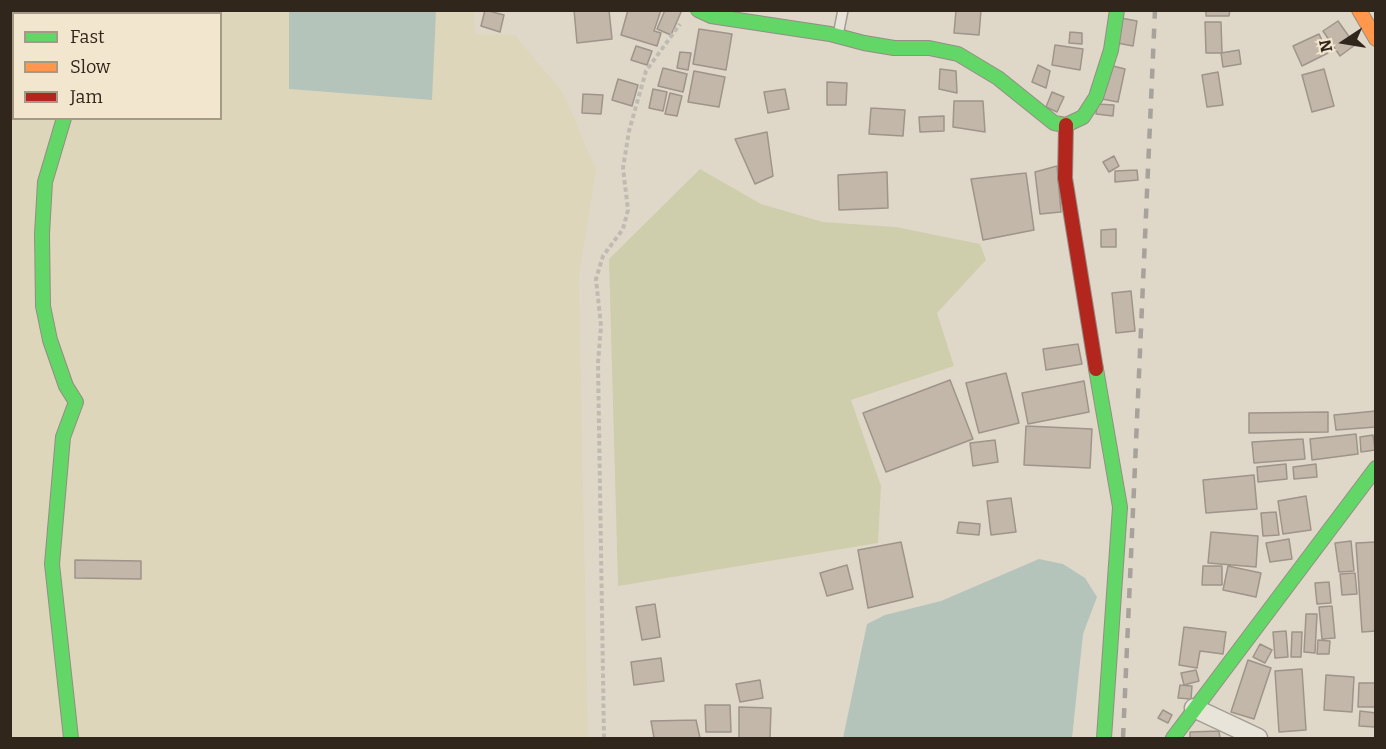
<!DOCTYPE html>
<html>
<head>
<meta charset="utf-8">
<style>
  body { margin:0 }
  #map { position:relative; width:1386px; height:749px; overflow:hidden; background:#dfd8c9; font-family:Bitter,serif }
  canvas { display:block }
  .frame { position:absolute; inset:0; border:12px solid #31261c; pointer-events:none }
  .legend { position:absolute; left:12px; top:12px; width:210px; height:108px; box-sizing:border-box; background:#f2e6ce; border:2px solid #a59987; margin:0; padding:8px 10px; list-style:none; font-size:18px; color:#31261c }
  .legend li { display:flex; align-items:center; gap:12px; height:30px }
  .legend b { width:30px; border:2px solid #a59987 }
  .north { position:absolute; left:1314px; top:12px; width:60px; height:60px; -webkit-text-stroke:4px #f2e6ce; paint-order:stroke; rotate:258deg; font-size:16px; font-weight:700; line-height:24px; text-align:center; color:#31261c }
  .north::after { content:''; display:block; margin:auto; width:21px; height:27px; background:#31261c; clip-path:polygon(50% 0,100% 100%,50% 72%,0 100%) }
</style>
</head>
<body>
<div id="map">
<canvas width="1386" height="749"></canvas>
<div class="frame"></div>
<ul class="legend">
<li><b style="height:8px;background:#63d668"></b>Fast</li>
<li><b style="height:8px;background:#ff974d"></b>Slow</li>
<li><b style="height:8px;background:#b3261e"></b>Jam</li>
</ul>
<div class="north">N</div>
</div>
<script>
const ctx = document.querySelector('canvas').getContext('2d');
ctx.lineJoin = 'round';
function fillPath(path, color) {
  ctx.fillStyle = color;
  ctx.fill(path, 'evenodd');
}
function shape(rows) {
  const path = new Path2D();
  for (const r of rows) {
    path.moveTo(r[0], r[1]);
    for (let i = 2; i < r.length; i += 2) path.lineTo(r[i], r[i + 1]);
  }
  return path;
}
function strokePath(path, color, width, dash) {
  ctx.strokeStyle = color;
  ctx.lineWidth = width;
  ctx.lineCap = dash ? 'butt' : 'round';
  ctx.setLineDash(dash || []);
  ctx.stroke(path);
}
fillPath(shape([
  [10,11,473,11,476,34,515,35,564,94,596,170,579,277,588,738,11,738],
  [14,14,220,14,220,118,14,118]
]), '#ded6ba');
fillPath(shape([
  [700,169,761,204,823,222,896,227,980,244,986,260,937,313,954,366,851,400,881,486,878,543,618,586,609,259]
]), '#ceceac');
fillPath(shape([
  [289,11,436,11,432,100,289,89],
  [1039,559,1063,564,1085,578,1097,597,1083,634,1072,738,843,738,867,624,885,615,941,601]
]), '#b4c4ba');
const building = shape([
  [485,10,504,15,500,32,481,26,485,10],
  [574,10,609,10,612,39,577,43,574,10],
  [628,10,661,10,654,31,661,33,657,46,621,35,628,10],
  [665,10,682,10,671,35,657,29,665,10],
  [956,10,981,10,979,35,954,33,956,10],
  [1206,10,1230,10,1229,16,1206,16,1206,10],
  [1121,18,1137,21,1133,46,1117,43,1121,18],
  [1338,21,1355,45,1340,56,1323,31,1338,21],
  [1205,22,1221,22,1222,53,1206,53,1205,22],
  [699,29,732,34,726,70,693,64,699,29],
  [1070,32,1082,33,1082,44,1069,43,1070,32],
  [1319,34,1328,53,1302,66,1293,46,1319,34],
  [1055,45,1083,49,1080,70,1052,65,1055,45],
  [636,46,652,51,647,65,631,60,636,46],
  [1239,50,1241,64,1223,67,1221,53,1239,50],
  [680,52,691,53,688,70,677,68,680,52],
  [1038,65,1050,71,1046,88,1032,82,1038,65],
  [1109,65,1125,69,1118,102,1102,99,1109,65],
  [663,68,687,74,683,92,658,86,663,68],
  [940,69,956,71,957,93,939,89,940,69],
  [1324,69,1334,106,1312,112,1302,75,1324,69],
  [694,71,725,77,719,107,688,102,694,71],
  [1218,72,1223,105,1207,107,1202,75,1218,72],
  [618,79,638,85,632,106,612,100,618,79],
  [827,82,847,83,846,105,827,105,827,82],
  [653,89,667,92,663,111,649,108,653,89],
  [785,89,789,109,768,113,764,92,785,89],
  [1052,92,1064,97,1057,112,1046,107,1052,92],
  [670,93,682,96,677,116,665,114,670,93],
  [583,94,603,95,601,114,582,113,583,94],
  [954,101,983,101,985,132,953,127,954,101],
  [1097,104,1114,105,1113,116,1096,114,1097,104],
  [871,108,905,110,903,136,869,134,871,108],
  [944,116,944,131,920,132,919,117,944,116],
  [767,132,773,176,755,184,735,139,767,132],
  [1114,156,1119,166,1109,172,1103,162,1114,156],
  [1057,166,1061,212,1040,214,1035,172,1057,166],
  [1137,170,1138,180,1115,182,1115,171,1137,170],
  [887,172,888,208,839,210,838,175,887,172],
  [1026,173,1034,230,983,240,971,179,1026,173],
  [1116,229,1116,247,1101,247,1101,230,1116,229],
  [1131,291,1135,331,1116,333,1112,293,1131,291],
  [1078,344,1082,364,1046,370,1043,349,1078,344],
  [1006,373,1019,423,979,433,966,383,1006,373],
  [950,380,973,439,886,472,863,413,950,380],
  [1084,381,1089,412,1028,424,1022,393,1084,381],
  [1376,411,1376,427,1336,430,1334,415,1376,411],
  [1328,412,1328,432,1249,433,1249,413,1328,412],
  [1026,426,1092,429,1090,468,1024,465,1026,426],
  [1356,434,1358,454,1312,460,1310,439,1356,434],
  [1373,435,1375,450,1361,452,1360,437,1373,435],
  [1303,439,1305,459,1254,463,1252,442,1303,439],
  [995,440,998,462,973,466,970,443,995,440],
  [1286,464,1287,479,1258,482,1257,467,1286,464],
  [1316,464,1317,477,1294,479,1293,467,1316,464],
  [1254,475,1257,509,1206,513,1203,480,1254,475],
  [1306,496,1311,530,1283,534,1278,501,1306,496],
  [1011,498,1016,532,991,535,987,501,1011,498],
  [1276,512,1279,535,1263,536,1261,513,1276,512],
  [959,522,980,524,979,535,957,533,959,522],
  [1211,532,1258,536,1256,567,1208,563,1211,532],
  [1289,539,1292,559,1270,562,1266,543,1289,539],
  [1351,541,1354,571,1339,572,1335,543,1351,541],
  [901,542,913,597,868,608,858,550,901,542],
  [1376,542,1376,631,1362,632,1356,543,1376,542],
  [75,560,141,561,141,579,75,578,75,560],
  [847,565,853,589,827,596,820,573,847,565],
  [1203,566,1222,566,1222,585,1202,585,1203,566],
  [1228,566,1261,573,1256,597,1223,590,1228,566],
  [1355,573,1357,594,1342,595,1340,574,1355,573],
  [1329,582,1331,603,1317,604,1315,583,1329,582],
  [655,604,660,637,642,640,636,607,655,604],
  [1332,606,1335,638,1322,639,1319,607,1332,606],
  [1306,614,1317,614,1315,653,1304,652,1306,614],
  [1184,627,1226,632,1223,654,1200,651,1197,668,1179,665,1184,627],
  [1286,631,1288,657,1275,658,1273,632,1286,631],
  [1292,632,1302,632,1301,657,1291,657,1292,632],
  [1318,640,1330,641,1329,654,1317,654,1318,640],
  [1260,644,1272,650,1265,663,1253,657,1260,644],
  [661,658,664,681,634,685,631,662,661,658],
  [1248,660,1271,668,1254,719,1231,712,1248,660],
  [1302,669,1306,730,1279,732,1275,671,1302,669],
  [1196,670,1199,681,1184,685,1181,673,1196,670],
  [1326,675,1354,677,1352,712,1324,710,1326,675],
  [760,680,763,698,740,702,736,684,760,680],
  [1359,683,1376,683,1376,707,1358,707,1359,683],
  [1180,685,1192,686,1191,699,1178,698,1180,685],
  [705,705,730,705,731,732,706,732,705,705],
  [739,707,771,708,770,738,739,738,739,707],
  [1163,710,1172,715,1168,723,1158,718,1163,710],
  [1360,711,1376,713,1375,727,1359,726,1360,711],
  [696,720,700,738,654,738,651,721,696,720],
  [1219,731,1220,738,1190,738,1190,732,1219,731]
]);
fillPath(building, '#c3b7aa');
strokePath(building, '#9f9489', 1.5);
const lane = shape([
  [838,35,843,10]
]);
const street = shape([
  [85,14,85,10],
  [1194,708,1258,738]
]);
const fast = shape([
  [698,10,711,16,830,34,864,43,894,48,929,48,958,54,998,78,1054,123,1066,125,1083,117,1096,97,1111,50,1117,10],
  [64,118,45,182,42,234,43,306,50,340,66,386,76,402,63,437,52,564,71,738],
  [1096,369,1120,507,1104,738],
  [1173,738,1376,468]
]);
const slow = shape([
  [1359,10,1376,39]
]);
const jam = shape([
  [1066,125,1065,178,1096,369]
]);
strokePath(lane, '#a49d93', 12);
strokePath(street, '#a49d93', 21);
strokePath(fast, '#948d83', 16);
strokePath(slow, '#948d83', 16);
strokePath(jam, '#948d83', 16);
strokePath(shape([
  [604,738,598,363,601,326,596,279,603,256,623,229,628,210,623,168,629,131,646,71,680,24]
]), '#c0bbb2', 4, [4.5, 3]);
strokePath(lane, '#e8e4da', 9);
strokePath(street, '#e8e4da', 18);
strokePath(fast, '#63d668', 14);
strokePath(slow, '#ff974d', 14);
strokePath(jam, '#b3261e', 14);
strokePath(shape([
  [1123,738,1155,10]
]), '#a7a29b', 4.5, [10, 10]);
</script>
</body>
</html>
